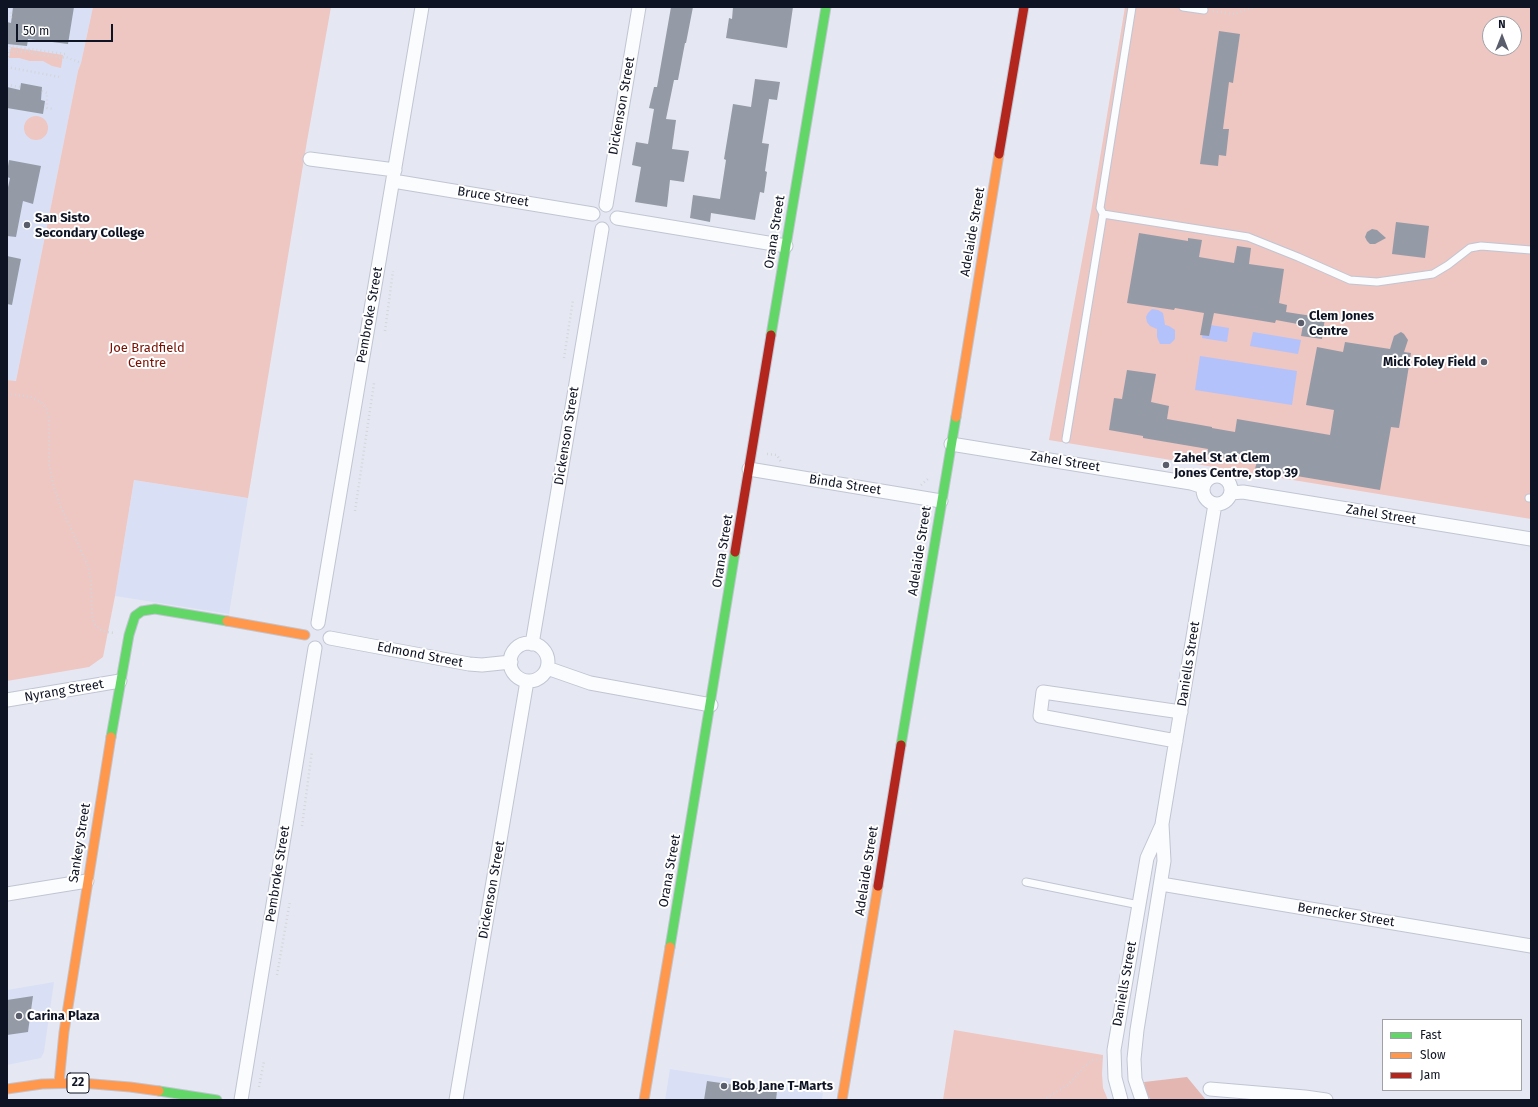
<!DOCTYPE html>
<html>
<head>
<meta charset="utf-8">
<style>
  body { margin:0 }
  #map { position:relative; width:1538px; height:1107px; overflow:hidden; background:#e5e8f2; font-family:"Fira Sans",sans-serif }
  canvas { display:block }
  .frame { position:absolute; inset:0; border:8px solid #0f1424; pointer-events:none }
  .legend { position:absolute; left:1382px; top:1019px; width:140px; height:72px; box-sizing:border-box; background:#fff; border:1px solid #9fa1a7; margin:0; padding:5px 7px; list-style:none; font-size:12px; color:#0f1424 }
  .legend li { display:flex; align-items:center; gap:8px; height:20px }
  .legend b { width:20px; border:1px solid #9fa1a7 }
  .north { position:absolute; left:1482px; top:16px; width:40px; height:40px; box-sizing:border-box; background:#fff; border:1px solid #9fa1a7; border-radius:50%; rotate:0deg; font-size:11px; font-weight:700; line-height:16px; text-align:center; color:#0f1424 }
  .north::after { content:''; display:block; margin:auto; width:14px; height:18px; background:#5a5e6c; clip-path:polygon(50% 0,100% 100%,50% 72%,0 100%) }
  .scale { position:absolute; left:16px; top:24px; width:97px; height:18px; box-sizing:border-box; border:2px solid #0f1424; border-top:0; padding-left:5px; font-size:12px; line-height:14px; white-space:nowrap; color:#0f1424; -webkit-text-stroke:3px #fff; paint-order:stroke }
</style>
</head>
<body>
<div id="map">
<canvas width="1538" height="1107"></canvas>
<div class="frame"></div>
<ul class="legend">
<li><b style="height:5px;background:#63d668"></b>Fast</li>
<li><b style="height:5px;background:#ff974d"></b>Slow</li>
<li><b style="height:5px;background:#b3261e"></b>Jam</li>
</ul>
<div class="north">N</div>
<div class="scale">50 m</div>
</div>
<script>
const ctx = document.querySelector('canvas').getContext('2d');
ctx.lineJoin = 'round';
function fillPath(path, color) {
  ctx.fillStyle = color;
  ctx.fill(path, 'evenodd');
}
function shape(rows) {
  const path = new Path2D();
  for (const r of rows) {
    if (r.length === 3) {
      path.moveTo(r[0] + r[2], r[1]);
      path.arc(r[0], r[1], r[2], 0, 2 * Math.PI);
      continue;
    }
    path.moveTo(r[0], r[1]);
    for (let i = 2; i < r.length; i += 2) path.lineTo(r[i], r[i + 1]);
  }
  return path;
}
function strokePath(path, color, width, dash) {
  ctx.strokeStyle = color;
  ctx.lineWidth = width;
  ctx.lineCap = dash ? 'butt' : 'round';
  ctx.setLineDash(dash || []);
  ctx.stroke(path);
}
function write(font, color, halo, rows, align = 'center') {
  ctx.font = font + ' "Fira Sans",sans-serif';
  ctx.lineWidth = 4;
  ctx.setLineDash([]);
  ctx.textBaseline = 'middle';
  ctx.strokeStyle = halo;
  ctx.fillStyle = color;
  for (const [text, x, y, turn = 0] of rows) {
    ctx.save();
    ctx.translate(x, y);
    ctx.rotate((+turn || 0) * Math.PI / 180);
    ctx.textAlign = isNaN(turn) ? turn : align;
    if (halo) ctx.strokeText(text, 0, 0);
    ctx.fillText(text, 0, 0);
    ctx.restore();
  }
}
fillPath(shape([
  [7,7,93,7,81,63,78,71,16,381,7,380],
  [134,480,248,498,229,614,115,596],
  [54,982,44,1052,41,1058,7,1065,7,990],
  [670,1069,823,1093,822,1100,665,1100]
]), '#d9e0f6');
fillPath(shape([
  [93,7,331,7,307,141,248,498,134,480,115,596,103,657,89,667,7,681,7,380,16,381,78,71,81,63],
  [1125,7,1531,7,1531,519,1049,440,1092,206],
  [1490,24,1514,24,1514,48,1490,48],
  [11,47,63,55,61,68,52,66,43,61,30,61,19,58,9,58],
  [36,128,12],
  [954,1030,1103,1055,1102,1074,1103,1088,1108,1100,943,1100]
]), '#eec6c2');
fillPath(shape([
  [1187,1077,1206,1100,1151,1100,1147,1095,1144,1082]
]), '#e4b6b1');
fillPath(shape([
  [1152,309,1158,310,1163,313,1165,325,1169,326,1175,330,1175,339,1170,344,1160,344,1157,337,1157,329,1150,326,1147,322,1146,317,1148,313],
  [1204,324,1229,328,1227,342,1202,338],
  [1253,332,1301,340,1298,354,1250,346],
  [1200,356,1297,371,1292,405,1195,390]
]), '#b3c2fa');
fillPath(shape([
  [13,7,74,7,68,44,28,39,27,46,7,44,7,22,11,23],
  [671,7,693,7,686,43,685,43,678,80,674,80,666,119,676,120,672,149,689,151,684,182,670,180,667,207,635,202,641,167,632,165,636,142,648,144,654,109,649,108,654,87,657,87],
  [733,7,793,7,787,48,726,38,729,18,732,19],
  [1219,31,1240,34,1233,83,1229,82,1223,129,1229,129,1226,156,1219,155,1218,166,1200,164],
  [755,79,780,82,777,100,769,99,762,143,769,144,765,171,767,172,764,193,760,192,755,220,711,213,710,222,690,218,693,195,720,199,726,160,724,159,733,104,751,107],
  [21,83,42,87,41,100,45,101,43,114,7,108,7,87,20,90],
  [9,160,41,166,33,204,23,201,16,237,7,236,7,192,10,178,7,177,7,172],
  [1396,222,1429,226,1425,258,1392,254],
  [1372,229,1377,230,1386,238,1375,244,1370,244,1367,241,1365,237,1367,232],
  [1139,233,1188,241,1188,238,1202,240,1199,257,1234,263,1237,246,1251,248,1249,264,1284,269,1279,303,1287,305,1286,312,1325,318,1322,339,1301,336,1303,325,1276,320,1275,323,1214,313,1209,336,1200,335,1204,313,1175,308,1174,310,1127,303],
  [7,256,21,259,12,305,7,304],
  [1401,332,1404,334,1408,340,1404,352,1411,353,1399,428,1391,427,1380,490,1255,469,1258,457,1233,453,1232,459,1207,455,1208,449,1143,438,1143,436,1109,430,1114,398,1122,399,1127,370,1156,374,1151,402,1169,406,1167,419,1212,427,1212,428,1235,432,1237,419,1330,435,1334,410,1306,405,1317,347,1343,352,1345,342,1390,349,1394,336],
  [33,996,28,1032,7,1035,7,1000],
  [707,1081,777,1091,776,1100,704,1100]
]), '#949ba6');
const lane = shape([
  [1183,7,1204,10],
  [1103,214,1248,237,1298,257,1350,280,1377,282,1433,274,1448,265,1470,248,1481,246,1531,250],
  [1066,439,1103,214,1100,208,1132,7],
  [1529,498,1531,498],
  [1026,882,1139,905]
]);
const street = shape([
  [310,159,395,170],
  [393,181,593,214],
  [606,205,639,7],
  [617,218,786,246],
  [951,444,1191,483,1203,487],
  [749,469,941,501],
  [1217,490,14],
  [1231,493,1243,492,1531,539],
  [318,623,422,7],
  [330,638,469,664,482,665,511,662],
  [529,662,19],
  [532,644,602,229],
  [547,668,590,683,711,705],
  [7,700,120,681],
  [1176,741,1040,716,1043,692,1181,712],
  [1161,884,1531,946],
  [7,894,87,881],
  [1210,1089,1305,1097,1326,1100],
  [241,1100,315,648],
  [456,1100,527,681],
  [1121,1100,1115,1078,1114,1050,1147,858,1161,827],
  [1142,1100,1135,1079,1134,1059,1137,1030,1164,861,1162,824,1215,504]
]);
const fast = shape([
  [771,335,826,7],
  [111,737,129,635,135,616,142,611,155,609,227,621],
  [901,745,956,417],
  [670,947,735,552],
  [159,1091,217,1100]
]);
const slow = shape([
  [956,417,999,154],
  [227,621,305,635],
  [59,1083,64,1032,111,737],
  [7,1089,42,1084,81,1083,130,1087,159,1091],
  [644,1100,670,947],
  [842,1100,878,886]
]);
const jam = shape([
  [999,154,1024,7],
  [735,552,771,335],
  [878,886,901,745]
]);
strokePath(lane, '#c1c5d3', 9);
strokePath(street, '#c1c5d3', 15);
strokePath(fast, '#c1c5d3', 11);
strokePath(slow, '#c1c5d3', 11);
strokePath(jam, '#c1c5d3', 11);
strokePath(shape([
  [1213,11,1234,14,1254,7],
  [7,19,11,17,11,11,12,11],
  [7,50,9,50,7,61],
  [29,50,32,53,41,55,55,56,58,58,66,57,81,63],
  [30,51,18,52,9,50,10,46,65,54],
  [7,67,60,77],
  [7,85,20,87],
  [42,91,47,93,47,108,53,109],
  [385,331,393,271],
  [564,358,573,300],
  [7,394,31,397,41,402,47,410,49,420,49,464,53,484,60,505,88,566,91,582,92,616,94,623,99,629,107,632,115,633],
  [767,454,777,455,781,462],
  [921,485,929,478],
  [355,511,374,383],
  [302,826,312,751],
  [277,975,290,901],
  [259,1087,264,1061],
  [1043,1100,1068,1085,1085,1066,1093,1060,1102,1059]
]), '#d4d5d8', 2.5, [1, 3]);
strokePath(lane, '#fbfcfd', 7);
strokePath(street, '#fbfcfd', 13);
strokePath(fast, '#63d668', 9);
strokePath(slow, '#ff974d', 9);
strokePath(jam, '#b3261e', 9);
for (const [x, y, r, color] of [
  [27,225,4,"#5a5e6c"],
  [1301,323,4,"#5a5e6c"],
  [1484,362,4,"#5a5e6c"],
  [1166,465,4,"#5a5e6c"],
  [19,1016,4,"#5a5e6c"],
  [724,1086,4,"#5a5e6c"]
]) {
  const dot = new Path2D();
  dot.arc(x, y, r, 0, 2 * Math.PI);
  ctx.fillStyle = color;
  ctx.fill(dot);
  strokePath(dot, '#fff', 1.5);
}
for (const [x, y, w] of [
  [78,1083,22]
]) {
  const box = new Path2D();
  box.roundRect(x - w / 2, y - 10, w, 20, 3);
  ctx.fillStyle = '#fff';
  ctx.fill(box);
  strokePath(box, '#0f1424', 1);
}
write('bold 12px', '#0f1424', null, [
  ["22",78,1083]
]);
write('13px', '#0f1424', '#fff', [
  ["Dickenson Street",622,106,-80],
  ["Bruce Street",493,197,9],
  ["Orana Street",775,232,-81],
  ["Adelaide Street",973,232,-80],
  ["Pembroke Street",370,315,-80],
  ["Dickenson Street",567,436,-81],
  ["Zahel Street",1065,462,9],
  ["Binda Street",845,485,9],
  ["Zahel Street",1381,515,9],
  ["Orana Street",723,551,-81],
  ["Adelaide Street",920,551,-81],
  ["Edmond Street",420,655,11],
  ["Daniells Street",1189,664,-81],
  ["Nyrang Street",64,691,-10],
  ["Sankey Street",80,843,-81],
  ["Orana Street",670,871,-80],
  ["Adelaide Street",867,871,-81],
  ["Pembroke Street",278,874,-81],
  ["Dickenson Street",492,890,-80],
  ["Bernecker Street",1346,915,9],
  ["Daniells Street",1125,984,-80]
]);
write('bold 13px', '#0f1424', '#fff', [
  ["San Sisto",35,218],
  ["Secondary College",35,233],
  ["Clem Jones",1309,316],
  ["Centre",1309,331],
  ["Mick Foley Field",1476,362,"right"],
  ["Zahel St at Clem",1174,458],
  ["Jones Centre, stop 39",1174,473],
  ["Carina Plaza",27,1016],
  ["Bob Jane T-Marts",732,1086]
], 'left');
write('13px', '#780f00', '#fff', [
  ["Joe Bradfield",147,348],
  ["Centre",147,363]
]);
</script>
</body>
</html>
